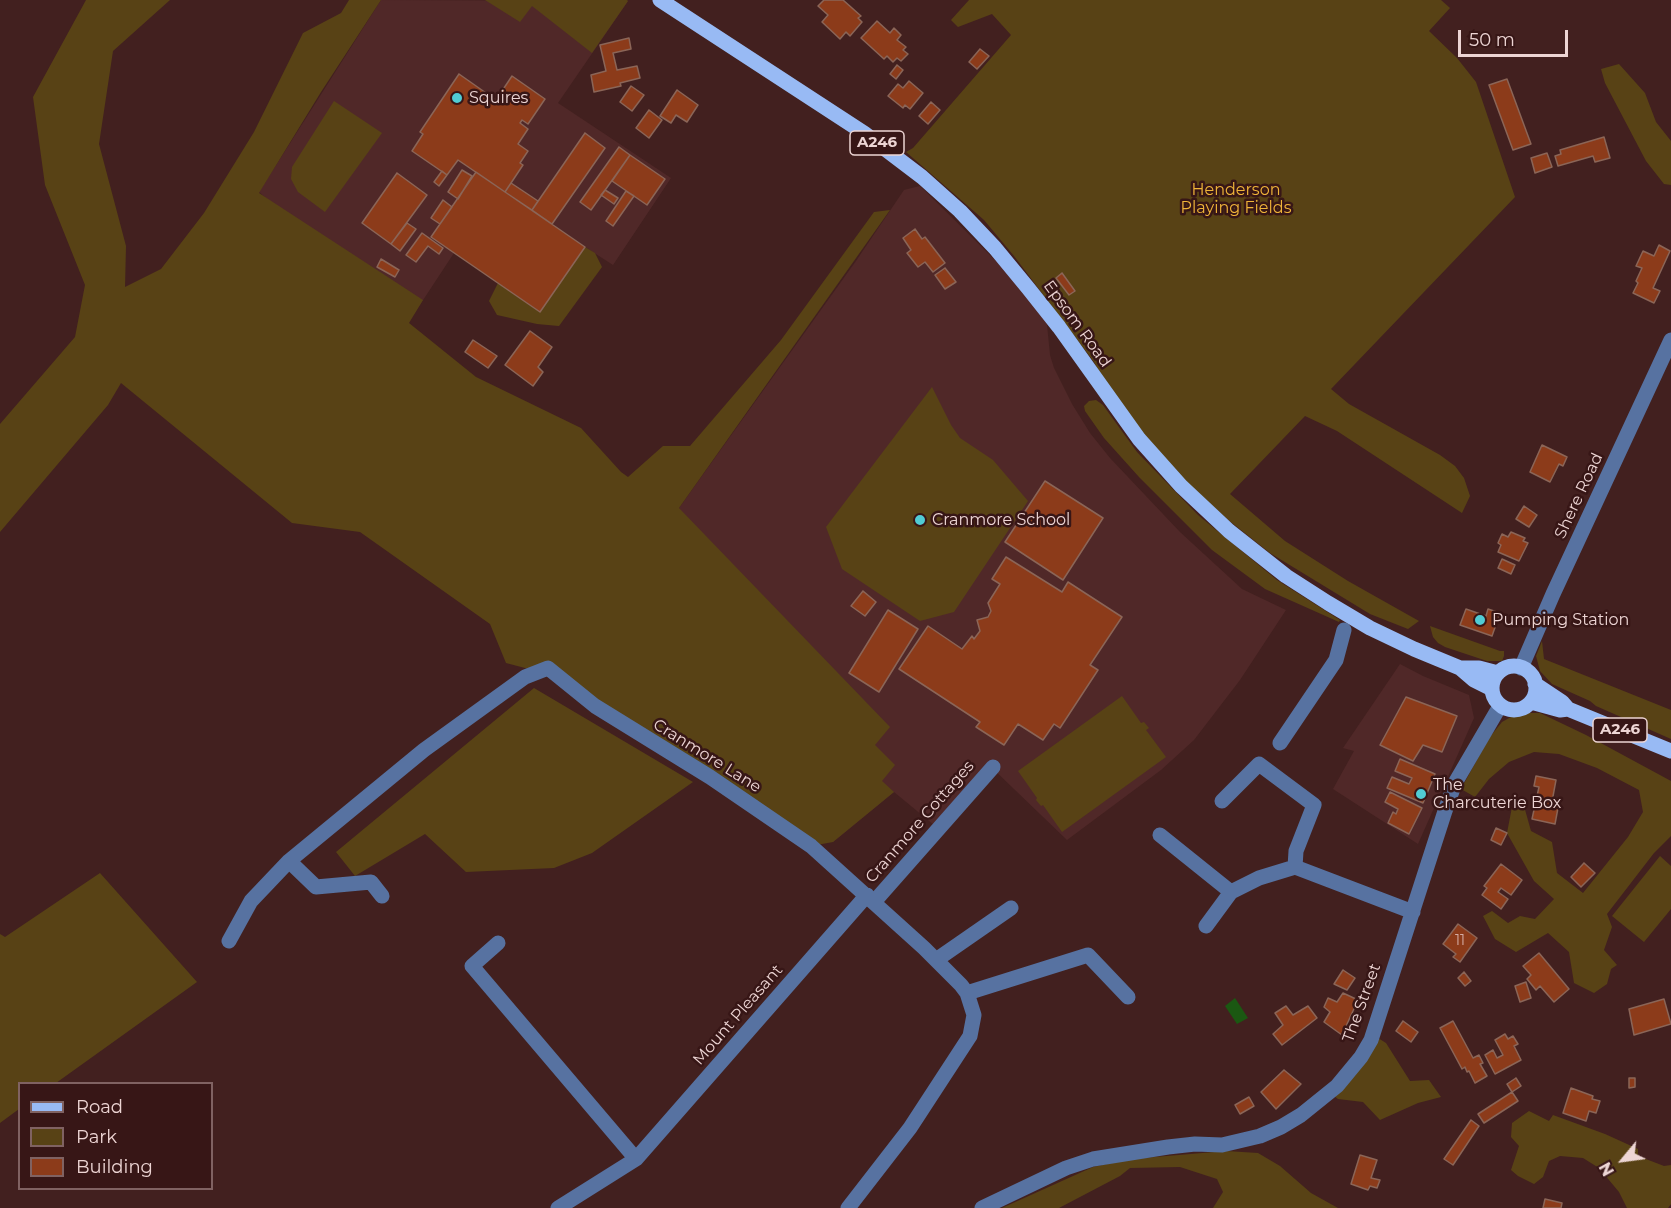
<!DOCTYPE html>
<html>
<head>
<meta charset="utf-8">
<style>
  body { margin:0 }
  #map { position:relative; width:1671px; height:1208px; overflow:hidden; background:#42201f; font-family:Montserrat,sans-serif }
  canvas { display:block }
  .legend { position:absolute; left:18px; top:1082px; width:195px; height:108px; box-sizing:border-box; background:#371616; border:2px solid #806262; margin:0; padding:8px 10px; list-style:none; font-size:18px; color:#edd5d4 }
  .legend li { display:flex; align-items:center; gap:12px; height:30px }
  .legend b { width:30px; border:2px solid #806262 }
  .north { position:absolute; left:1593px; top:1130px; width:60px; height:60px; -webkit-text-stroke:4px #371616; paint-order:stroke; rotate:241deg; font-size:16px; font-weight:700; line-height:24px; text-align:center; color:#edd5d4 }
  .north::after { content:''; display:block; margin:auto; width:21px; height:27px; background:#edd5d4; clip-path:polygon(50% 0,100% 100%,50% 72%,0 100%) }
  .scale { position:absolute; left:1458px; top:30px; width:110px; height:27px; box-sizing:border-box; border:3px solid #edd5d4; border-top:0; padding-left:8px; font-size:18px; line-height:21px; white-space:nowrap; color:#edd5d4; -webkit-text-stroke:4px #371616; paint-order:stroke }
</style>
</head>
<body>
<div id="map">
<canvas width="1671" height="1208"></canvas>
<ul class="legend">
<li><b style="height:8px;background:#98baf4"></b>Road</li>
<li><b style="height:16px;background:#584215"></b>Park</li>
<li><b style="height:16px;background:#8c3b1a"></b>Building</li>
</ul>
<div class="north">N</div>
<div class="scale">50 m</div>
</div>
<script>
const ctx = document.querySelector('canvas').getContext('2d');
ctx.lineJoin = 'round';
function fillPath(path, color) {
  ctx.fillStyle = color;
  ctx.fill(path, 'evenodd');
}
function shape(rows) {
  const path = new Path2D();
  for (const r of rows) {
    if (r.length === 3) {
      path.moveTo(r[0] + r[2], r[1]);
      path.arc(r[0], r[1], r[2], 0, 2 * Math.PI);
      continue;
    }
    path.moveTo(r[0], r[1]);
    for (let i = 2; i < r.length; i += 2) path.lineTo(r[i], r[i + 1]);
  }
  return path;
}
function strokePath(path, color, width, dash) {
  ctx.strokeStyle = color;
  ctx.lineWidth = width;
  ctx.lineCap = dash ? 'butt' : 'round';
  ctx.setLineDash(dash || []);
  ctx.stroke(path);
}
function write(font, color, halo, rows, align = 'center') {
  ctx.font = font + ' Montserrat,sans-serif';
  ctx.lineWidth = 5;
  ctx.setLineDash([]);
  ctx.textBaseline = 'middle';
  ctx.strokeStyle = halo;
  ctx.fillStyle = color;
  for (const [text, x, y, turn = 0] of rows) {
    ctx.save();
    ctx.translate(x, y);
    ctx.rotate((+turn || 0) * Math.PI / 180);
    ctx.textAlign = isNaN(turn) ? turn : align;
    if (halo) ctx.strokeText(text, 0, 0);
    ctx.fillText(text, 0, 0);
    ctx.restore();
  }
}
fillPath(shape([
  [381,0,628,1,558,103,671,178,613,265,585,247,540,312,454,253,408,323,259,192],
  [920,186,995,260,1028,288,1047,325,1050,355,1054,368,1072,404,1090,433,1110,458,1180,532,1242,589,1286,610,1240,680,1194,740,1161,770,1067,840,988,764,934,825,894,792,833,842,679,508,856,261,904,190],
  [1400,664,1423,676,1469,695,1474,718,1418,844,1333,789,1354,751,1343,748]
]), '#502828');
fillPath(shape([
  [86,0,170,0,113,51,99,144,126,246,125,287,161,269,204,213,254,132,303,33,341,13,349,0,381,0,321,92,259,193,423,300,409,323,476,377,581,428,621,472,628,477,663,446,690,446,781,340,874,212,890,210,679,508,890,727,875,745,895,765,882,781,894,792,833,842,811,846,563,678,506,663,490,624,360,532,292,523,121,383,108,405,0,532,0,424,75,337,85,285,45,185,33,97],
  [485,0,627,0,628,1,592,53,532,6,520,22],
  [969,0,1441,0,1450,8,1429,31,1457,58,1476,82,1515,197,1331,389,1349,404,1440,455,1455,466,1464,478,1470,496,1462,513,1337,431,1305,416,1230,494,1285,541,1348,581,1419,621,1408,629,1370,614,1270,553,1227,519,1183,479,1144,436,1107,386,1094,362,1014,256,984,220,906,152,913,148,1011,35,992,14,958,27,951,20],
  [1619,64,1645,93,1656,122,1671,141,1671,185,1664,184,1646,161,1605,83,1601,69],
  [334,101,382,133,325,212,298,192,291,179,292,167],
  [585,247,595,253,602,267,559,326,537,324,497,315,489,301,498,283,540,312],
  [932,387,951,425,960,438,993,460,1028,501,954,612,920,621,842,569,826,527],
  [1096,400,1103,405,1137,452,1198,515,1277,580,1340,620,1339,622,1265,589,1212,550,1139,477,1104,438,1085,411,1084,406,1089,401],
  [1430,626,1500,651,1504,651,1504,656,1502,661,1487,661,1445,647,1438,643,1433,637],
  [1542,641,1544,659,1671,710,1671,739,1596,706,1590,701,1552,684,1540,671,1536,656],
  [534,688,693,782,592,853,554,868,466,872,425,834,355,876,336,852],
  [1122,696,1141,723,1144,722,1149,728,1146,730,1166,757,1062,832,1043,805,1041,806,1036,800,1037,798,1018,771],
  [1518,713,1540,713,1586,735,1671,781,1671,836,1654,853,1607,914,1612,927,1604,950,1617,965,1611,969,1607,984,1594,993,1574,983,1569,952,1548,933,1516,952,1495,939,1483,916,1492,911,1508,923,1520,916,1535,919,1554,899,1534,881,1507,833,1512,807,1524,806,1531,831,1552,842,1557,873,1583,893,1628,837,1643,812,1639,790,1597,768,1559,754,1534,752,1509,762,1489,779,1475,797,1461,789,1489,738,1502,722],
  [1660,856,1671,866,1671,909,1644,942,1612,916],
  [100,873,197,982,56,1083,20,1084,19,1109,0,1123,0,934,5,937],
  [1378,1038,1386,1043,1410,1081,1429,1080,1441,1097,1418,1103,1380,1120,1363,1102,1338,1099,1334,1096],
  [1529,1111,1549,1121,1553,1115,1605,1134,1638,1149,1638,1156,1664,1166,1671,1165,1671,1204,1668,1208,1627,1208,1619,1192,1599,1168,1583,1158,1560,1156,1549,1161,1543,1177,1534,1184,1518,1176,1511,1170,1519,1146,1511,1137,1512,1123],
  [1226,1151,1258,1153,1280,1166,1311,1193,1338,1208,1213,1208,1223,1192,1217,1179,1180,1167,1130,1168,1120,1176,1059,1208,1002,1208,1093,1167,1131,1159]
]), '#584215');
fillPath(shape([
  [1235,998,1248,1018,1237,1024,1225,1006]
]), '#1b5812');
const building = shape([
  [824,0,843,0,861,16,858,18,862,22,850,36,846,32,840,39,822,22,828,15,818,6,824,0],
  [877,21,890,33,894,28,901,35,897,40,906,47,903,50,908,54,901,61,897,58,893,62,887,56,884,59,861,38,877,21],
  [629,38,631,49,613,53,617,70,637,66,640,78,620,83,621,86,594,92,591,75,606,71,600,45,629,38],
  [980,49,989,56,977,69,969,62,980,49],
  [897,65,903,70,896,79,890,74,897,65],
  [459,74,496,100,512,76,545,99,528,124,522,120,520,123,528,129,518,144,528,151,520,163,523,165,505,192,458,160,447,175,412,151,423,134,420,132,459,74],
  [1507,79,1531,144,1513,150,1489,85,1507,79],
  [909,81,923,93,910,109,905,105,903,108,888,96,898,84,903,88,909,81],
  [631,86,644,95,632,111,620,102,631,86],
  [677,90,698,105,687,122,676,115,671,123,660,116,677,90],
  [931,102,940,110,928,124,919,116,931,102],
  [649,110,662,120,649,138,636,128,649,110],
  [585,133,605,148,552,224,532,210,585,133],
  [1604,137,1610,158,1595,162,1593,156,1558,166,1555,156,1561,154,1560,150,1604,137],
  [619,147,630,155,591,210,580,202,619,147],
  [1547,153,1552,167,1535,173,1531,158,1547,153],
  [630,155,665,179,647,205,612,181,630,155],
  [462,170,472,176,458,199,448,192,462,170],
  [442,171,447,175,439,186,434,182,442,171],
  [476,172,585,247,540,312,431,237,476,172],
  [397,173,427,195,391,244,362,223,397,173],
  [511,183,538,201,532,210,505,192,511,183],
  [605,190,618,198,614,204,601,195,605,190],
  [626,191,634,196,613,226,606,221,626,191],
  [443,200,452,207,440,224,431,218,443,200],
  [407,223,416,229,400,251,391,244,407,223],
  [915,229,922,239,925,237,945,263,933,272,925,262,918,267,907,253,911,250,903,238,915,229],
  [422,233,443,248,439,254,428,246,416,262,406,255,422,233],
  [1659,245,1670,251,1653,288,1660,291,1654,303,1633,293,1638,283,1636,281,1642,268,1636,266,1643,251,1654,256,1659,245],
  [381,259,399,270,395,277,377,267,381,259],
  [945,268,956,282,945,289,935,275,945,268],
  [1062,273,1075,291,1069,295,1056,278,1062,273],
  [530,331,552,347,538,367,543,372,533,386,505,365,530,331],
  [473,340,497,356,488,368,465,352,473,340],
  [1542,445,1567,457,1563,466,1559,464,1550,482,1530,472,1542,445],
  [1045,481,1103,518,1063,580,1005,542,1045,481],
  [1524,506,1537,515,1529,527,1516,519,1524,506],
  [1511,532,1525,538,1523,541,1528,543,1519,561,1498,552,1501,545,1498,543,1502,534,1508,537,1511,532],
  [1006,557,1062,592,1068,582,1122,617,1090,665,1098,670,1060,728,1054,724,1043,740,1018,724,1004,745,976,727,980,722,899,669,928,626,962,649,972,636,974,639,980,631,977,620,988,617,991,611,988,603,1000,584,992,579,1006,557],
  [1502,559,1515,565,1511,574,1498,568,1502,559],
  [863,591,876,602,865,616,851,606,863,591],
  [1466,609,1486,616,1488,609,1500,613,1492,636,1460,625,1466,609],
  [888,610,918,629,879,692,849,673,888,610],
  [1406,697,1457,716,1442,752,1423,745,1413,761,1380,745,1406,697],
  [1400,759,1435,774,1423,803,1387,788,1392,777,1409,784,1412,778,1395,771,1400,759],
  [1536,776,1556,780,1551,807,1558,808,1555,824,1532,819,1539,787,1534,786,1536,776],
  [1390,792,1422,808,1409,834,1388,823,1393,812,1396,814,1398,809,1385,802,1390,792],
  [1496,828,1507,833,1501,845,1491,840,1496,828],
  [1584,863,1595,873,1581,887,1571,877,1584,863],
  [1501,864,1522,880,1511,895,1501,888,1498,892,1508,899,1501,909,1482,895,1487,888,1484,886,1501,864],
  [1458,924,1477,938,1460,962,1453,957,1456,954,1443,944,1458,924],
  [1539,953,1569,989,1554,1002,1540,986,1536,990,1527,979,1531,975,1523,966,1539,953],
  [1343,970,1355,978,1347,990,1334,984,1343,970],
  [1464,972,1471,981,1465,986,1458,978,1464,972],
  [1526,982,1531,998,1520,1002,1515,986,1526,982],
  [1343,993,1358,1000,1342,1035,1324,1022,1330,1012,1324,1007,1328,998,1337,1002,1343,993],
  [1664,999,1671,1024,1634,1035,1629,1009,1664,999],
  [1286,1006,1293,1015,1308,1006,1317,1018,1282,1045,1273,1034,1283,1025,1275,1013,1286,1006],
  [1403,1021,1418,1032,1411,1042,1396,1031,1403,1021],
  [1453,1021,1473,1058,1479,1055,1483,1063,1480,1064,1487,1076,1475,1083,1469,1071,1467,1072,1465,1067,1462,1069,1440,1028,1453,1021],
  [1505,1034,1508,1039,1513,1036,1518,1044,1514,1046,1521,1060,1495,1074,1485,1055,1493,1050,1497,1058,1503,1055,1495,1040,1505,1034],
  [1284,1070,1301,1084,1276,1109,1261,1092,1284,1070],
  [1516,1078,1521,1086,1512,1092,1507,1084,1516,1078],
  [1629,1078,1635,1078,1635,1087,1629,1088,1629,1078],
  [1571,1088,1593,1096,1592,1099,1600,1101,1596,1113,1589,1111,1586,1121,1563,1113,1571,1088],
  [1512,1092,1518,1101,1484,1123,1478,1114,1512,1092],
  [1249,1097,1254,1106,1240,1114,1235,1105,1249,1097],
  [1471,1120,1479,1126,1453,1165,1444,1159,1471,1120],
  [1360,1155,1377,1160,1371,1178,1380,1180,1377,1188,1370,1186,1368,1190,1351,1184,1360,1155],
  [1545,1199,1562,1203,1561,1208,1543,1208,1545,1199]
]);
fillPath(building, '#8c3b1a');
strokePath(building, '#8b6557', 1.5);
strokePath(shape([
  [1521,668,1553,594,1671,340],
  [1280,743,1336,660,1344,630],
  [1222,801,1259,764,1314,805,1296,851,1295,867],
  [1160,835,1231,892,1259,878,1295,867,1413,912],
  [289,861,316,887,371,882,382,896],
  [874,902,993,767],
  [1206,926,1231,892],
  [229,941,251,901,289,861,424,750,525,677,548,668,595,706,710,777,811,846,924,948,961,985,967,993,974,1015,970,1036,910,1128,848,1208],
  [498,943,472,966,636,1159],
  [936,960,1011,908],
  [967,993,1088,955,1128,997],
  [558,1208,636,1159,867,895],
  [982,1208,1066,1168,1093,1159,1168,1147,1195,1144,1222,1145,1260,1136,1281,1127,1301,1115,1337,1086,1361,1057,1371,1040,1445,811,1455,783,1500,706]
]), '#5772a1', 15);
strokePath(shape([
  [660,0,864,133,922,177,960,211,995,248,1028,288,1059,327,1139,439,1181,486,1229,531,1286,576,1328,603,1370,628,1414,649,1460,668,1474,680,1492,689],
  [1514,688,22],
  [1460,668,1479,668,1498,673],
  [1535,684,1562,702,1568,709],
  [1531,702,1560,710,1568,709,1671,751]
]), '#98baf4', 15);
for (const [x, y, r, color] of [
  [457,98,6,"#51ccd4"],
  [920,520,6,"#51ccd4"],
  [1480,620,6,"#51ccd4"],
  [1421,794,6,"#51ccd4"]
]) {
  const dot = new Path2D();
  dot.arc(x, y, r, 0, 2 * Math.PI);
  ctx.fillStyle = color;
  ctx.fill(dot);
  strokePath(dot, '#371616', 2);
}
write('14px', '#d5aea6', null, [
  ["11",1460,941]
]);
for (const [x, y, w] of [
  [877,143,54],
  [1620,730,54]
]) {
  const box = new Path2D();
  box.roundRect(x - w / 2, y - 12, w, 24, 4.5);
  ctx.fillStyle = '#371616';
  ctx.fill(box);
  strokePath(box, '#edd5d4', 1.5);
}
write('bold 15px', '#edd5d4', null, [
  ["A246",877,143],
  ["A246",1620,730]
]);
write('16px', '#edd5d4', '#371616', [
  ["Squires",469,98],
  ["Cranmore School",932,520],
  ["Pumping Station",1492,620],
  ["The",1433,785],
  ["Charcuterie Box",1433,803]
], 'left');
write('16px', '#efb439', '#371616', [
  ["Henderson",1236,190],
  ["Playing Fields",1236,208]
]);
write('16px', '#edd5d4', '#371616', [
  ["Epsom Road",1077,324,54],
  ["Shere Road",1579,496,-65],
  ["Cranmore Lane",707,756,32],
  ["Cranmore Cottages",920,822,-49],
  ["The Street",1362,1003,-70],
  ["Mount Pleasant",738,1015,-49]
]);
</script>
</body>
</html>
